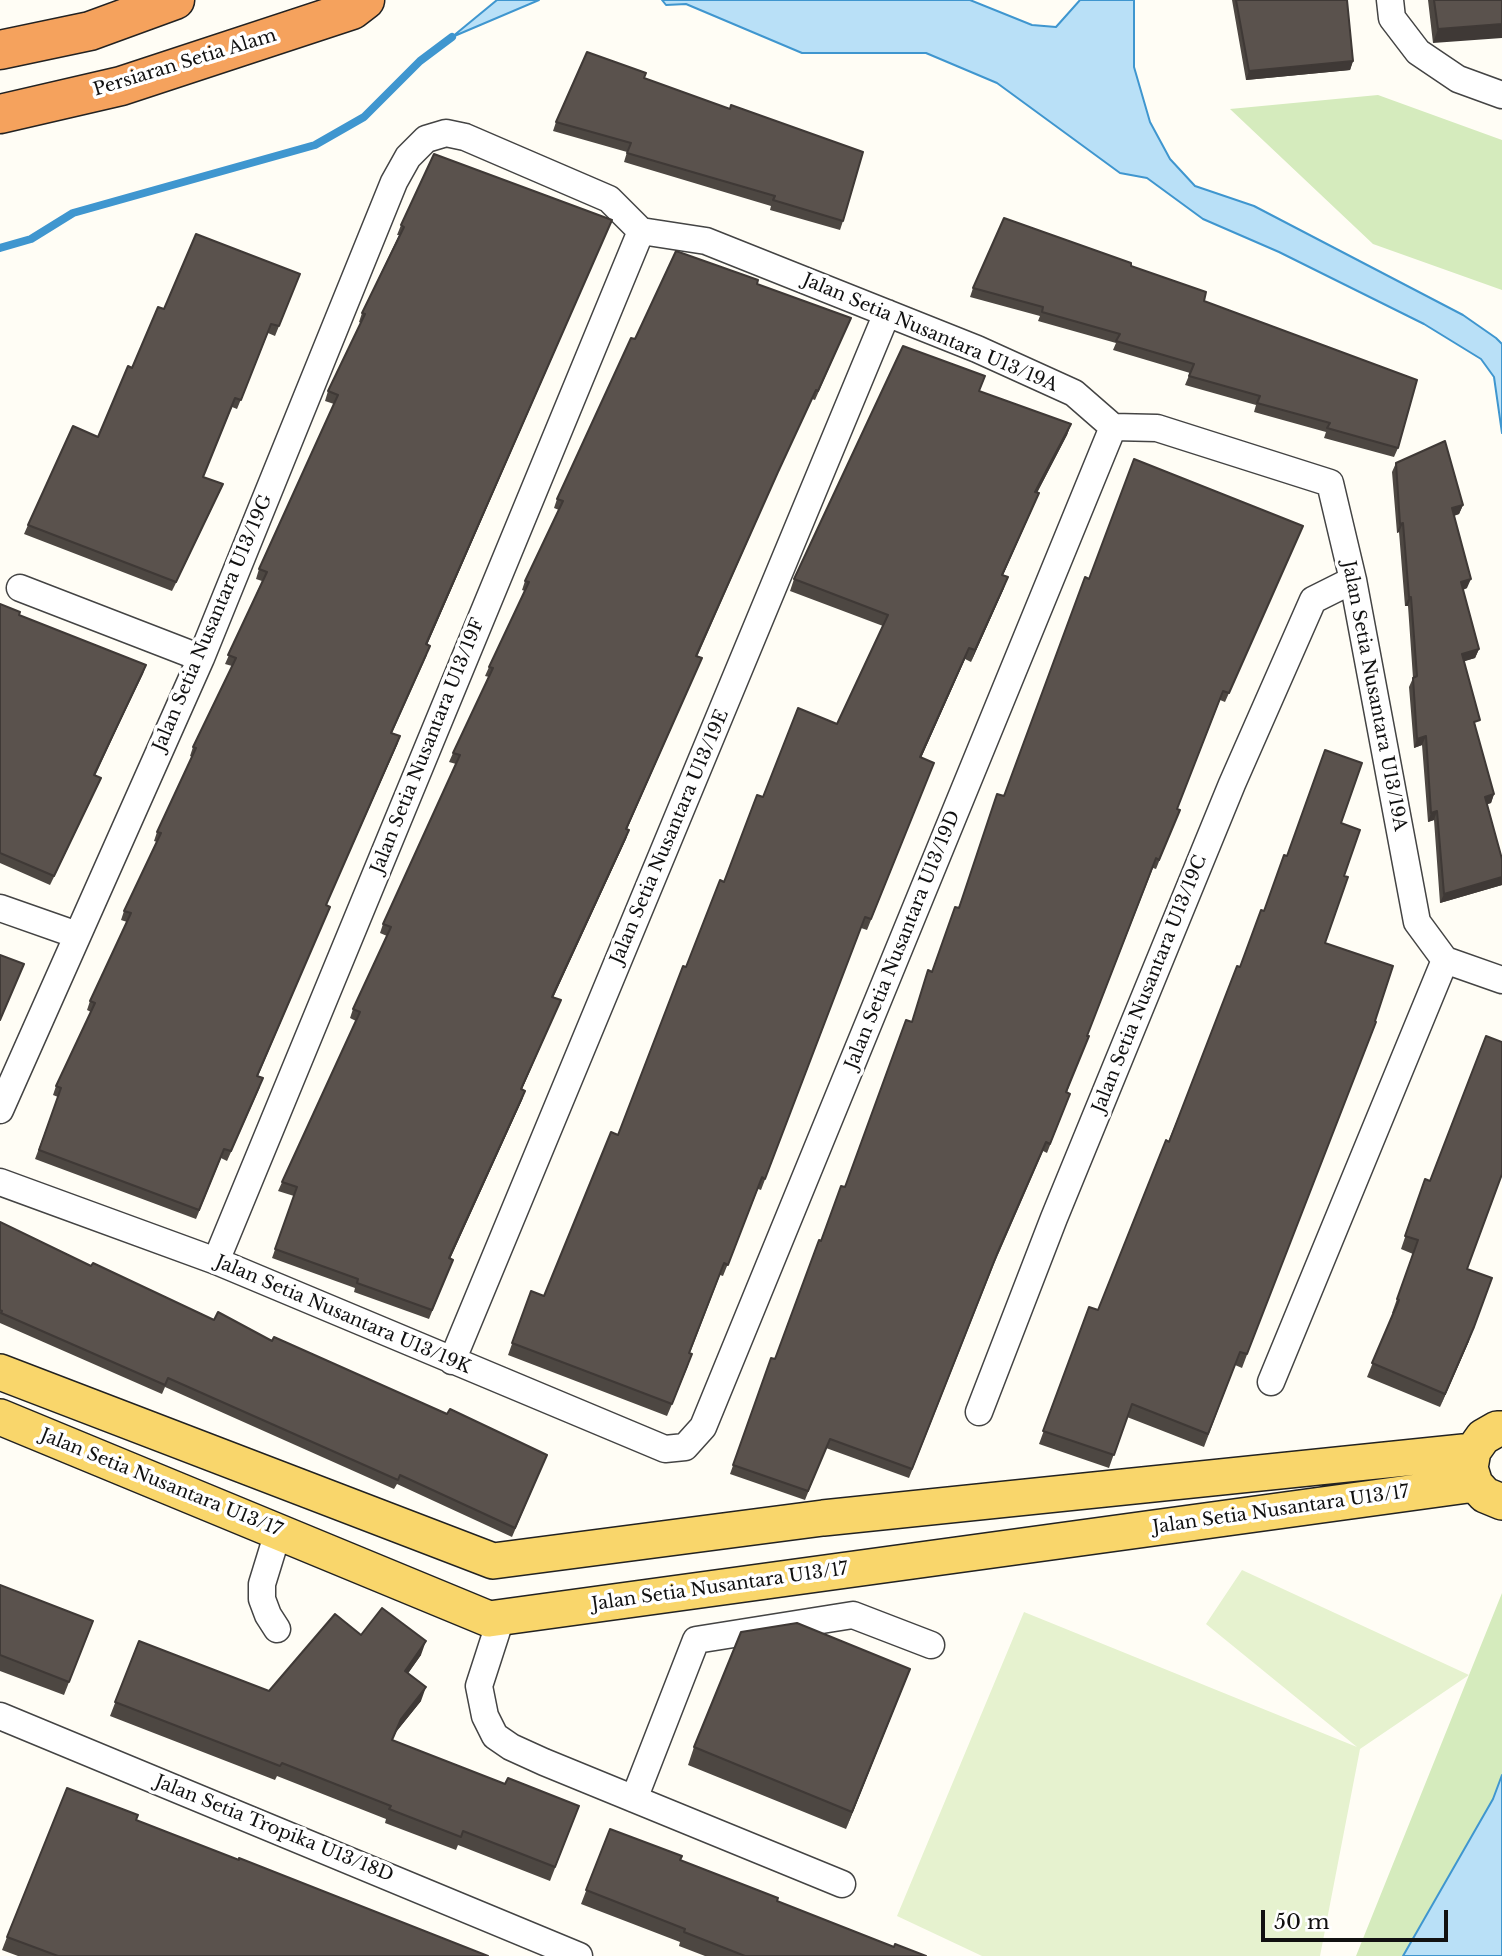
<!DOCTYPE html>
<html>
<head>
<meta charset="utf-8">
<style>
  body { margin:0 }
  #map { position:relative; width:1502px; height:1956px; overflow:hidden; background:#fffdf5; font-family:"Libre Baskerville",serif }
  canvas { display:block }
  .scale { position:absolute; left:1261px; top:1910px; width:187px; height:32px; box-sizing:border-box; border:4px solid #111; border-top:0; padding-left:9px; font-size:21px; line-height:24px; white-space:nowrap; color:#111; -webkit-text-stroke:5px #fff; paint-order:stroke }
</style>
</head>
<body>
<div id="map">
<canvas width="1502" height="1956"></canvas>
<div class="scale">50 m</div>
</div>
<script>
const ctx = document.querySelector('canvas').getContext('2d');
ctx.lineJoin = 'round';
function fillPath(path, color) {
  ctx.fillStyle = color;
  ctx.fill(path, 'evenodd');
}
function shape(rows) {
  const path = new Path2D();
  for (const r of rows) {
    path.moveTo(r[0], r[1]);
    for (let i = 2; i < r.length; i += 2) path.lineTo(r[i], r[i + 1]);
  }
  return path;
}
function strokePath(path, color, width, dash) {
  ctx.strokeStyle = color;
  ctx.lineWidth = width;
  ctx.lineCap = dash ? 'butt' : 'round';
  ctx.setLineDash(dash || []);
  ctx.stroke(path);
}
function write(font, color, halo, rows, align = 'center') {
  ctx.font = font + ' "Libre Baskerville",serif';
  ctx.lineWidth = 7;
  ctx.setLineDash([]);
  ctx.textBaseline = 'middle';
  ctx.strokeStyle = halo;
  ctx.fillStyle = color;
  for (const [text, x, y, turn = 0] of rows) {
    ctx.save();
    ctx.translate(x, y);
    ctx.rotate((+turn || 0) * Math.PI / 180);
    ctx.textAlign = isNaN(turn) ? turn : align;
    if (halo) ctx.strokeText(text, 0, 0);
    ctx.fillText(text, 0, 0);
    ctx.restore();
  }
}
fillPath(shape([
  [1378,95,1502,140,1502,290,1373,244,1230,109],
  [1502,1593,1502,1956,1356,1956,1469,1675]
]), '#d5ebbd');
fillPath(shape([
  [1242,1570,1469,1675,1360,1749,1320,1956,982,1956,897,1916,1024,1612,1357,1747,1206,1624]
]), '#e6f2cf');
const water = shape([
  [497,0,539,0,452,37,497,0],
  [662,0,970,0,1032,25,1056,27,1080,0,1134,0,1134,67,1150,122,1170,159,1195,186,1254,206,1463,315,1496,338,1502,344,1502,433,1494,377,1481,359,1424,324,1279,252,1203,219,1147,178,1120,173,997,83,926,53,802,53,686,4,666,5,662,0],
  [1502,1775,1502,1956,1403,1956,1493,1799,1502,1775]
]);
fillPath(water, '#b9e0f7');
strokePath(water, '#3f96cf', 2);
strokePath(shape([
  [0,248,31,239,73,213,315,145,364,117,420,61,452,37]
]), '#3f96cf', 8);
const minor = shape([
  [1390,0,1392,18,1418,52,1458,79,1502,95],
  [20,588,201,658],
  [0,908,77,935],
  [0,1110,201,658,394,182,408,157,426,139,446,133,465,137,609,199,641,231,706,241,977,349,1074,393,1113,427,1157,428,1330,483,1353,580,1417,922,1445,960,1502,980],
  [0,1182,216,1261,665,1449,685,1447,703,1427,1113,427],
  [216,1261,641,231],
  [452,1361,887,313],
  [1271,1382,1445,960],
  [979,1412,1054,1218,1232,784,1313,600,1353,580],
  [501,1618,479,1686,485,1716,495,1736,511,1747,544,1762,842,1884],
  [277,1629,268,1615,262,1599,262,1584,278,1532],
  [0,1716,579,1956],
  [634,1799,696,1640,853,1615,931,1645]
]);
const major = shape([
  [0,1372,493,1561,823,1518,1473,1451],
  [0,1417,489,1619,1475,1484],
  [1502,1429,1497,1429,1483,1437,1473,1451,1470,1468,1475,1484,1485,1495,1502,1502]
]);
const highway = shape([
  [0,50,90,31,175,0],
  [0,114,121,86,352,10,365,0]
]);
strokePath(minor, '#444', 29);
strokePath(major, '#222', 38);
strokePath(highway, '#222', 41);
strokePath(minor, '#fff', 26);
strokePath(major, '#f9d66b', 35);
strokePath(highway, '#f5a25d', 38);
fillPath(shape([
  [1232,0,1347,0,1353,61,1350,70,1246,80],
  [1428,0,1502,0,1433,43],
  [644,78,843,221,840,230,770,210,771,206,624,162,627,152,553,131,556,122],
  [401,225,608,229,427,645,427,655,392,733,400,736,397,745,326,905,326,916,258,1076,260,1087,227,1161,221,1158,196,1219,35,1159,58,1097,53,1095,56,1086,91,1012,87,1010,90,1001,127,922,121,920,124,911,157,842,154,841,157,832,192,757,190,756,193,747,232,666,225,664,262,581,256,579,259,569,334,404,325,401,328,391,361,323,359,322,362,313,399,235,397,235],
  [1131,266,1204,301,1398,448,1394,457,1324,438,1326,432,1254,412,1256,405,1185,385,1190,373,1113,350,1116,343,1038,321,1040,316,970,297,973,288],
  [300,274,275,336,268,333,237,409,232,407,203,477,223,484,219,493,172,591,24,534,28,525,98,437,132,368,164,309],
  [757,284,851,318,815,400,812,399,774,481,697,657,698,667,627,829,629,830,626,839,553,998,561,1000,557,1009,522,1089,525,1091,522,1100,450,1259,453,1260,429,1319,354,1292,355,1288,272,1258,294,1196,278,1191,356,1021,350,1018,353,1009,387,936,380,933,383,924,456,764,449,762,453,753,489,677,485,676,489,667,525,591,522,590,525,581,559,510,554,508,557,499,635,339],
  [979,391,1071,424,1067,435,1037,493,1039,493,1034,505,1003,575,1004,588,971,662,965,659,921,758,934,763,867,930,861,928,761,1190,758,1189,723,1276,720,1275,690,1353,688,1366,667,1416,508,1355,531,1291,544,1296,618,1135,686,967,724,882,763,797,837,724,883,626,790,591,794,579],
  [1396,463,1463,505,1459,514,1454,516,1467,588,1463,590,1479,649,1475,658,1464,661,1476,729,1494,794,1491,803,1487,804,1502,859,1502,885,1440,903,1434,820,1428,822,1422,745,1414,748,1409,687,1413,678,1408,606,1405,606,1399,532,1397,533,1392,472],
  [1303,526,1225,702,1220,700,1177,809,1176,819,1156,869,1153,868,1087,1036,1067,1092,1070,1094,1047,1153,1043,1151,994,1264,909,1478,826,1448,805,1500,730,1474,771,1358,775,1359,821,1241,845,1187,932,972,1004,796,1089,579],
  [0,604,19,615,146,665,95,776,101,778,97,787,50,885,0,863],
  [1341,823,1344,876,1325,943,1393,966,1242,1368,1235,1365,1204,1447,1127,1417,1109,1468,1039,1444,1089,1307,1098,1310,1287,856],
  [1425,1179,1467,1269,1469,1341,1440,1407,1367,1377,1393,1313,1392,1313,1413,1254,1401,1249],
  [0,1222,91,1266,214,1320,272,1341,447,1414,547,1455,512,1537,397,1484,394,1489,165,1387,162,1394,0,1323],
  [0,1585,93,1621,64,1695,0,1671],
  [361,1635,421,1655,408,1673,421,1701,396,1732,392,1740,505,1784,579,1806,550,1881,458,1845,456,1850,385,1823,386,1819,277,1776,275,1780,110,1716,139,1641,269,1691],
  [903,1687,846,1829,688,1765,694,1747],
  [136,1820,488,1956,18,1956,2,1950,7,1937],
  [610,1829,680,1860,777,1901,894,1947,926,1956,705,1956,679,1946,680,1942,581,1904]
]), '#4d4742');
fillPath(shape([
  [1502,24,1502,38,1433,43,1438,29],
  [1353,61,1350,70,1246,80,1249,71],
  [612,220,608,229,423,654,426,644],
  [1071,424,1067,435,1031,504,1035,492],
  [223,484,219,493,172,591,176,582],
  [1039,493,1034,505,998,586,1002,575],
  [1463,505,1459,514,1449,517,1452,508],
  [1403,523,1399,532,1397,533,1400,524],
  [1008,577,1004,588,971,662,975,650],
  [1471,579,1467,588,1458,591,1461,582],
  [1409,597,1411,597,1408,606,1405,606],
  [969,648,965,659,916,769,920,757],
  [1479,649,1475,658,1459,663,1462,654],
  [702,658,698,667,623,838,626,829],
  [146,665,143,674,90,784,94,775],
  [400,736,397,745,322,914,326,905],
  [1426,736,1422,745,1414,748,1417,739],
  [101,778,97,787,50,885,54,876],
  [1494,794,1491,803,1482,806,1485,797],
  [1437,811,1434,820,1428,822,1431,813],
  [629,830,626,839,549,1006,552,997],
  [1502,877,1502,885,1440,903,1444,894],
  [561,1000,557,1009,518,1098,521,1089],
  [525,1091,522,1100,446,1267,449,1258],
  [1474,1327,1469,1341,1440,1407,1445,1394],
  [426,1641,421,1655,400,1685,405,1671],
  [910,1669,903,1687,846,1829,852,1812],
  [426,1687,421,1701,396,1732,401,1719]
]), '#3f3936');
const building = shape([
  [1236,0,1347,0,1353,61,1249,71,1236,0],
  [1434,0,1502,0,1502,24,1438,29,1434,0],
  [587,52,646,73,644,78,730,109,731,105,863,152,843,221,773,200,775,196,627,153,631,143,556,122,587,52],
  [434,154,612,220,426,644,430,646,391,733,400,736,326,905,330,907,257,1076,263,1078,231,1151,224,1149,199,1210,39,1150,61,1088,56,1086,95,1003,90,1001,131,913,124,911,161,833,157,832,196,748,193,747,236,658,228,655,267,572,259,569,338,395,328,391,365,314,362,313,404,227,401,225,434,154],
  [1004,218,1131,263,1131,266,1206,292,1204,301,1417,380,1398,448,1327,428,1330,423,1257,403,1260,396,1189,376,1194,364,1116,341,1120,334,1042,312,1043,307,973,288,1004,218],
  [196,234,300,274,279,326,271,324,241,400,235,398,203,477,223,484,176,582,28,525,73,426,98,437,128,366,132,368,158,307,164,309,196,234],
  [676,251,758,280,757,284,851,318,818,391,816,390,778,472,696,656,702,658,626,829,629,830,552,997,561,1000,521,1089,525,1091,449,1258,453,1260,432,1310,357,1283,358,1279,275,1249,297,1187,282,1182,360,1012,353,1009,391,927,383,924,460,755,453,753,493,668,489,667,529,582,525,581,563,501,557,499,631,338,635,339,676,251],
  [903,346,985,376,979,391,1071,424,1035,492,1039,493,1002,575,1008,577,975,650,969,648,920,757,934,763,871,919,865,917,765,1179,762,1177,728,1265,724,1263,689,1353,692,1354,672,1404,512,1343,531,1291,544,1296,611,1132,618,1135,683,966,686,967,720,880,724,882,757,795,763,797,798,708,837,724,888,615,794,579,903,346],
  [1445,441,1463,505,1452,508,1471,579,1461,582,1479,649,1462,654,1480,720,1474,722,1494,794,1485,797,1502,859,1502,877,1444,894,1437,811,1431,813,1426,736,1417,739,1413,678,1417,676,1411,597,1409,597,1403,523,1400,524,1396,463,1445,441],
  [1134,459,1303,526,1229,693,1223,691,1177,809,1180,810,1159,860,1156,858,1087,1036,1089,1036,1066,1092,1070,1094,1050,1144,1046,1142,997,1254,912,1469,830,1439,808,1491,733,1465,771,1358,775,1359,819,1240,821,1241,841,1186,845,1187,906,1020,912,1022,928,970,932,972,955,907,959,908,997,794,1004,796,1085,577,1089,579,1134,459],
  [0,604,20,612,19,615,146,665,94,775,101,778,54,876,0,853,0,604],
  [1325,750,1362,763,1341,823,1360,830,1344,876,1348,877,1325,943,1393,966,1375,1021,1376,1022,1247,1354,1240,1352,1208,1434,1132,1404,1114,1455,1043,1431,1089,1307,1098,1310,1166,1140,1169,1142,1237,966,1240,967,1261,910,1264,911,1284,855,1287,856,1325,750],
  [0,955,24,964,0,1020,0,955],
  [1486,1036,1502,1042,1502,1174,1467,1269,1492,1278,1474,1327,1445,1394,1372,1363,1399,1300,1397,1299,1418,1240,1405,1236,1425,1179,1430,1181,1486,1036],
  [0,1222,91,1266,93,1263,214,1320,218,1312,272,1341,274,1337,447,1414,450,1409,547,1455,515,1528,400,1475,398,1480,168,1378,165,1385,1,1313,2,1311,0,1310,0,1222],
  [0,1585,93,1621,69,1682,0,1655,0,1585],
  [382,1608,426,1641,405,1671,426,1687,401,1719,392,1740,505,1784,508,1778,579,1806,555,1867,463,1831,461,1837,389,1809,391,1806,282,1763,280,1766,115,1702,139,1641,269,1691,335,1614,361,1635,382,1608],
  [797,1623,910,1669,852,1812,694,1747,741,1632,797,1623],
  [67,1788,138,1815,136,1820,239,1860,239,1858,488,1956,58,1956,7,1937,67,1788],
  [610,1829,682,1856,680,1860,778,1898,777,1901,894,1947,895,1944,926,1956,745,1956,684,1932,685,1929,586,1890,610,1829]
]);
fillPath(building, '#5a524d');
strokePath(building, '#3f3936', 2);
write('18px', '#111', '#fff', [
  ["Persiaran Setia Alam",185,63,-17],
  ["Jalan Setia Nusantara U13/19A",930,333,23],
  ["Jalan Setia Nusantara U13/19G",213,623,-67],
  ["Jalan Setia Nusantara U13/19A",1374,696,79],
  ["Jalan Setia Nusantara U13/19F",428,746,-68],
  ["Jalan Setia Nusantara U13/19E",670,837,-67],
  ["Jalan Setia Nusantara U13/19D",903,940,-68],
  ["Jalan Setia Nusantara U13/19C",1150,984,-68],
  ["Jalan Setia Nusantara U13/19K",343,1315,23],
  ["Jalan Setia Nusantara U13/17",161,1483,22],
  ["Jalan Setia Nusantara U13/17",1281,1510,-8],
  ["Jalan Setia Nusantara U13/17",720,1587,-8],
  ["Jalan Setia Tropika U13/18D",274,1829,22]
]);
</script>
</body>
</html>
